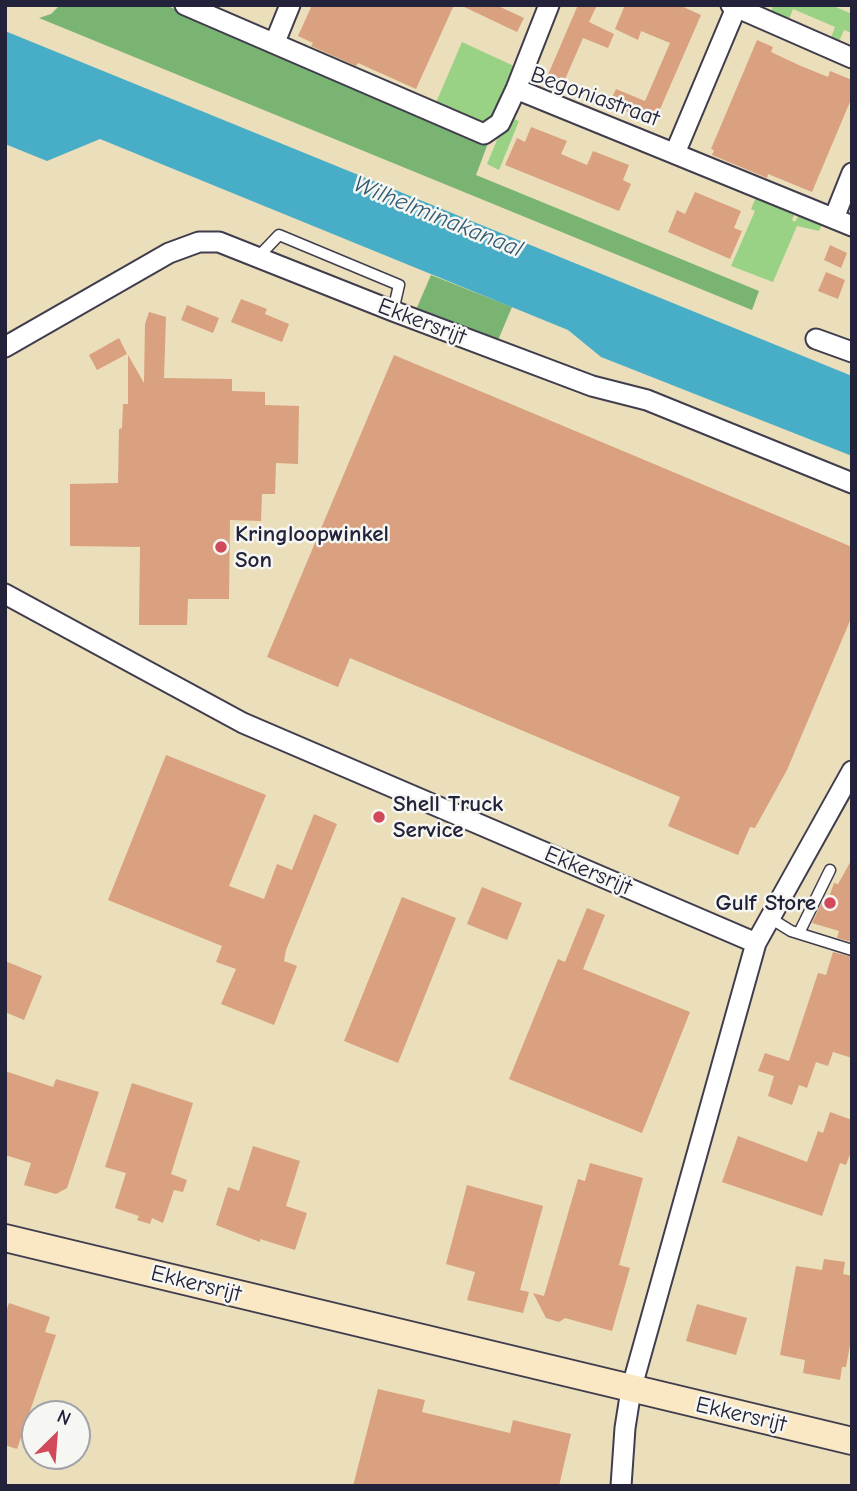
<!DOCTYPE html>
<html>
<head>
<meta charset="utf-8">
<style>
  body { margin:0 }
  #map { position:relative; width:857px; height:1491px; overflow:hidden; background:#ebdeba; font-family:"Comic Neue",sans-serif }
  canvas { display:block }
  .frame { position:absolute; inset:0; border:7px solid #22223b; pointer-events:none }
  .north { position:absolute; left:21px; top:1400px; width:70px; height:70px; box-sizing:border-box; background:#f6f6f2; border:2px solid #a1a1a9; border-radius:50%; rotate:25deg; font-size:19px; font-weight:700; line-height:28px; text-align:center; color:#22223b }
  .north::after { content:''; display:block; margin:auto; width:24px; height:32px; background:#d1495b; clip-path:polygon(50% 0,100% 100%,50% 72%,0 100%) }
</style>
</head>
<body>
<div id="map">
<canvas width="857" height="1491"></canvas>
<div class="frame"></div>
<div class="north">N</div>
</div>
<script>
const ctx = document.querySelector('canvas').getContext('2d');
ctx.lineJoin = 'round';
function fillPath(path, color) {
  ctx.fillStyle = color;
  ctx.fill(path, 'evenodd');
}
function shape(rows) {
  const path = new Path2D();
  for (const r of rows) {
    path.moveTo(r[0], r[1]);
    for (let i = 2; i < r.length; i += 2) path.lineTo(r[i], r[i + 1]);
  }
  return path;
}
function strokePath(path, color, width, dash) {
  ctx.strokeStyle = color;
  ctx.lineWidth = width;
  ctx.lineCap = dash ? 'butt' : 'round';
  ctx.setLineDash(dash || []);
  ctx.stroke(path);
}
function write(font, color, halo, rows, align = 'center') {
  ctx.font = font + ' "Comic Neue",sans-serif';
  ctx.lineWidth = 5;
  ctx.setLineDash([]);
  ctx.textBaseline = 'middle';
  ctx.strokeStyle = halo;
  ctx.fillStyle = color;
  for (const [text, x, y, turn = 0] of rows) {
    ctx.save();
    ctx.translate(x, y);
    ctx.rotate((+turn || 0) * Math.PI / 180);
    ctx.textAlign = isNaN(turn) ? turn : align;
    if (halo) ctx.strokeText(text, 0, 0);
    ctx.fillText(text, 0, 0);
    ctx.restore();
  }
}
fillPath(shape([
  [773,5,831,5,852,14,852,33,844,30,838,44,830,40,835,27,793,9,788,22,771,14],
  [462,42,516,67,494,115,480,124,435,105],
  [507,116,519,121,499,170,487,164],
  [757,195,796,211,792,220,795,222,800,213,823,222,819,231,797,226,773,282,731,266,755,211,751,209]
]), '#99d285');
fillPath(shape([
  [60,5,165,5,291,56,493,130,476,175,759,291,752,310,39,18,51,14],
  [431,275,512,307,496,345,415,312]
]), '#7ab472');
fillPath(shape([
  [5,31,852,376,852,456,601,357,568,330,100,139,47,161,5,144]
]), '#48aec7');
fillPath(shape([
  [312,5,454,5,416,89,358,63,356,66,311,46,313,43,298,36],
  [460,5,496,5,524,18,517,32],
  [578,5,597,5,589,22,614,34,608,48,583,38,563,84,547,77],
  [625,5,679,5,701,15,654,123,609,104,616,89,645,101,670,43,641,31,638,40,615,29],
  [757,40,773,47,771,52,801,66,828,77,830,71,852,80,852,97,812,192,768,174,767,178,712,155,714,150,711,149],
  [531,127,567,141,561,154,587,165,593,151,629,165,623,180,631,184,619,211,505,165,517,138,525,142],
  [695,192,741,211,734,228,742,231,730,259,668,232,677,210,685,214],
  [830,245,847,253,841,268,824,260],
  [826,272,845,280,838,299,818,291],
  [241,299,267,309,265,314,289,324,282,342,231,322],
  [187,305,219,318,213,333,181,320],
  [149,312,166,317,164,378,232,379,232,391,265,392,265,405,299,406,298,464,276,463,275,494,262,494,261,521,230,520,229,599,188,599,187,625,139,625,140,547,70,546,70,484,118,483,119,429,122,428,123,404,128,404,128,355,144,383,145,324],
  [119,338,127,354,97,370,89,355],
  [394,355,852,547,852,616,787,770,755,828,750,827,738,855,668,826,680,797,350,658,338,687,267,657],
  [166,755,266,795,229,886,264,899,277,864,292,870,314,814,337,824,286,950,284,961,297,966,274,1025,221,1004,236,969,216,962,222,946,108,900],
  [852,859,852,942,837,938,839,931,812,923,825,896,829,897,834,883,838,884],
  [482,887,522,903,507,940,467,924],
  [402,897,456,918,398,1063,344,1041],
  [587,908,605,915,583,969,690,1012,642,1133,509,1079,558,959,565,962],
  [833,952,852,957,852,1058,833,1052,828,1066,816,1062,807,1088,799,1085,792,1105,768,1096,774,1076,758,1071,765,1053,789,1061,818,973,826,975],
  [5,961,42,976,24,1020,5,1012],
  [5,1071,53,1087,56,1079,99,1092,67,1188,56,1194,24,1185,31,1163,5,1155],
  [132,1083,193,1103,171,1174,187,1180,183,1192,174,1190,163,1223,152,1218,150,1224,137,1220,139,1216,115,1208,126,1173,105,1167],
  [830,1112,852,1120,852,1149,846,1165,840,1163,822,1216,722,1182,738,1136,807,1162,818,1131,823,1133],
  [253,1146,300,1161,286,1206,307,1213,295,1250,260,1239,260,1242,216,1225,228,1187,239,1191],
  [590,1163,643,1178,619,1265,630,1268,612,1331,565,1318,559,1322,546,1318,533,1293,544,1296,578,1179,585,1181],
  [467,1185,543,1206,520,1290,529,1292,523,1313,467,1300,475,1272,446,1264],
  [824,1259,845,1262,843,1274,852,1276,852,1334,846,1367,842,1367,840,1380,803,1373,805,1360,780,1355,796,1266,822,1270],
  [9,1303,50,1317,45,1332,56,1335,17,1449,5,1445,5,1315],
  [697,1304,747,1318,736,1355,686,1341],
  [378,1389,425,1400,422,1412,510,1433,513,1420,571,1434,559,1486,353,1486]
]), '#d9a17f');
const lane = shape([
  [258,257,279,235,399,285,393,311],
  [770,918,791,931,852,950],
  [799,933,830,870]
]);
const street = shape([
  [185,5,484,134,500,123,516,89,549,5],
  [731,5,852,58],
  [275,42,290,5],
  [516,89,852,226],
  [675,153,736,8],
  [834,218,852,173],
  [816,339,852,352],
  [5,347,169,253,199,242,219,242,393,311,592,386,647,400,852,483],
  [5,594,243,723,756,943],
  [621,1486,625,1428,631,1390,756,943,852,771]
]);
const secondary = shape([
  [5,1238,852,1441]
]);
strokePath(lane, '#403e4e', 13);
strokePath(street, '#403e4e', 23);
strokePath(secondary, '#403e4e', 30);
strokePath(lane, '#fff', 10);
strokePath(street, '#fff', 19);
strokePath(secondary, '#fae7c3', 26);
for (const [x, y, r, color] of [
  [221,547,7,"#d1495b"],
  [379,817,7,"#d1495b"],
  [830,903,7,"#d1495b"]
]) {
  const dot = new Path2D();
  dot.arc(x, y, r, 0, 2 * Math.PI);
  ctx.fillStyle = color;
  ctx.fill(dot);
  strokePath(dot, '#f6f6f2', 2.5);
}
write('23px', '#22223b', '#f6f6f2', [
  ["Begoniastraat",595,97,20],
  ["Ekkersrijt",422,322,21],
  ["Ekkersrijt",588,871,23],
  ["Ekkersrijt",196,1284,14],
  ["Ekkersrijt",741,1415,13]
]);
write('bold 23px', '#22223b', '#f6f6f2', [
  ["Kringloopwinkel",235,534],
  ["Son",235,560],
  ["Shell Truck",393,804],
  ["Service",393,830],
  ["Gulf Store",816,903,"right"]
], 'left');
write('italic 24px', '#315a73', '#f6f6f2', [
  ["Wilhelminakanaal",438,217,22]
]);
</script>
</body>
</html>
